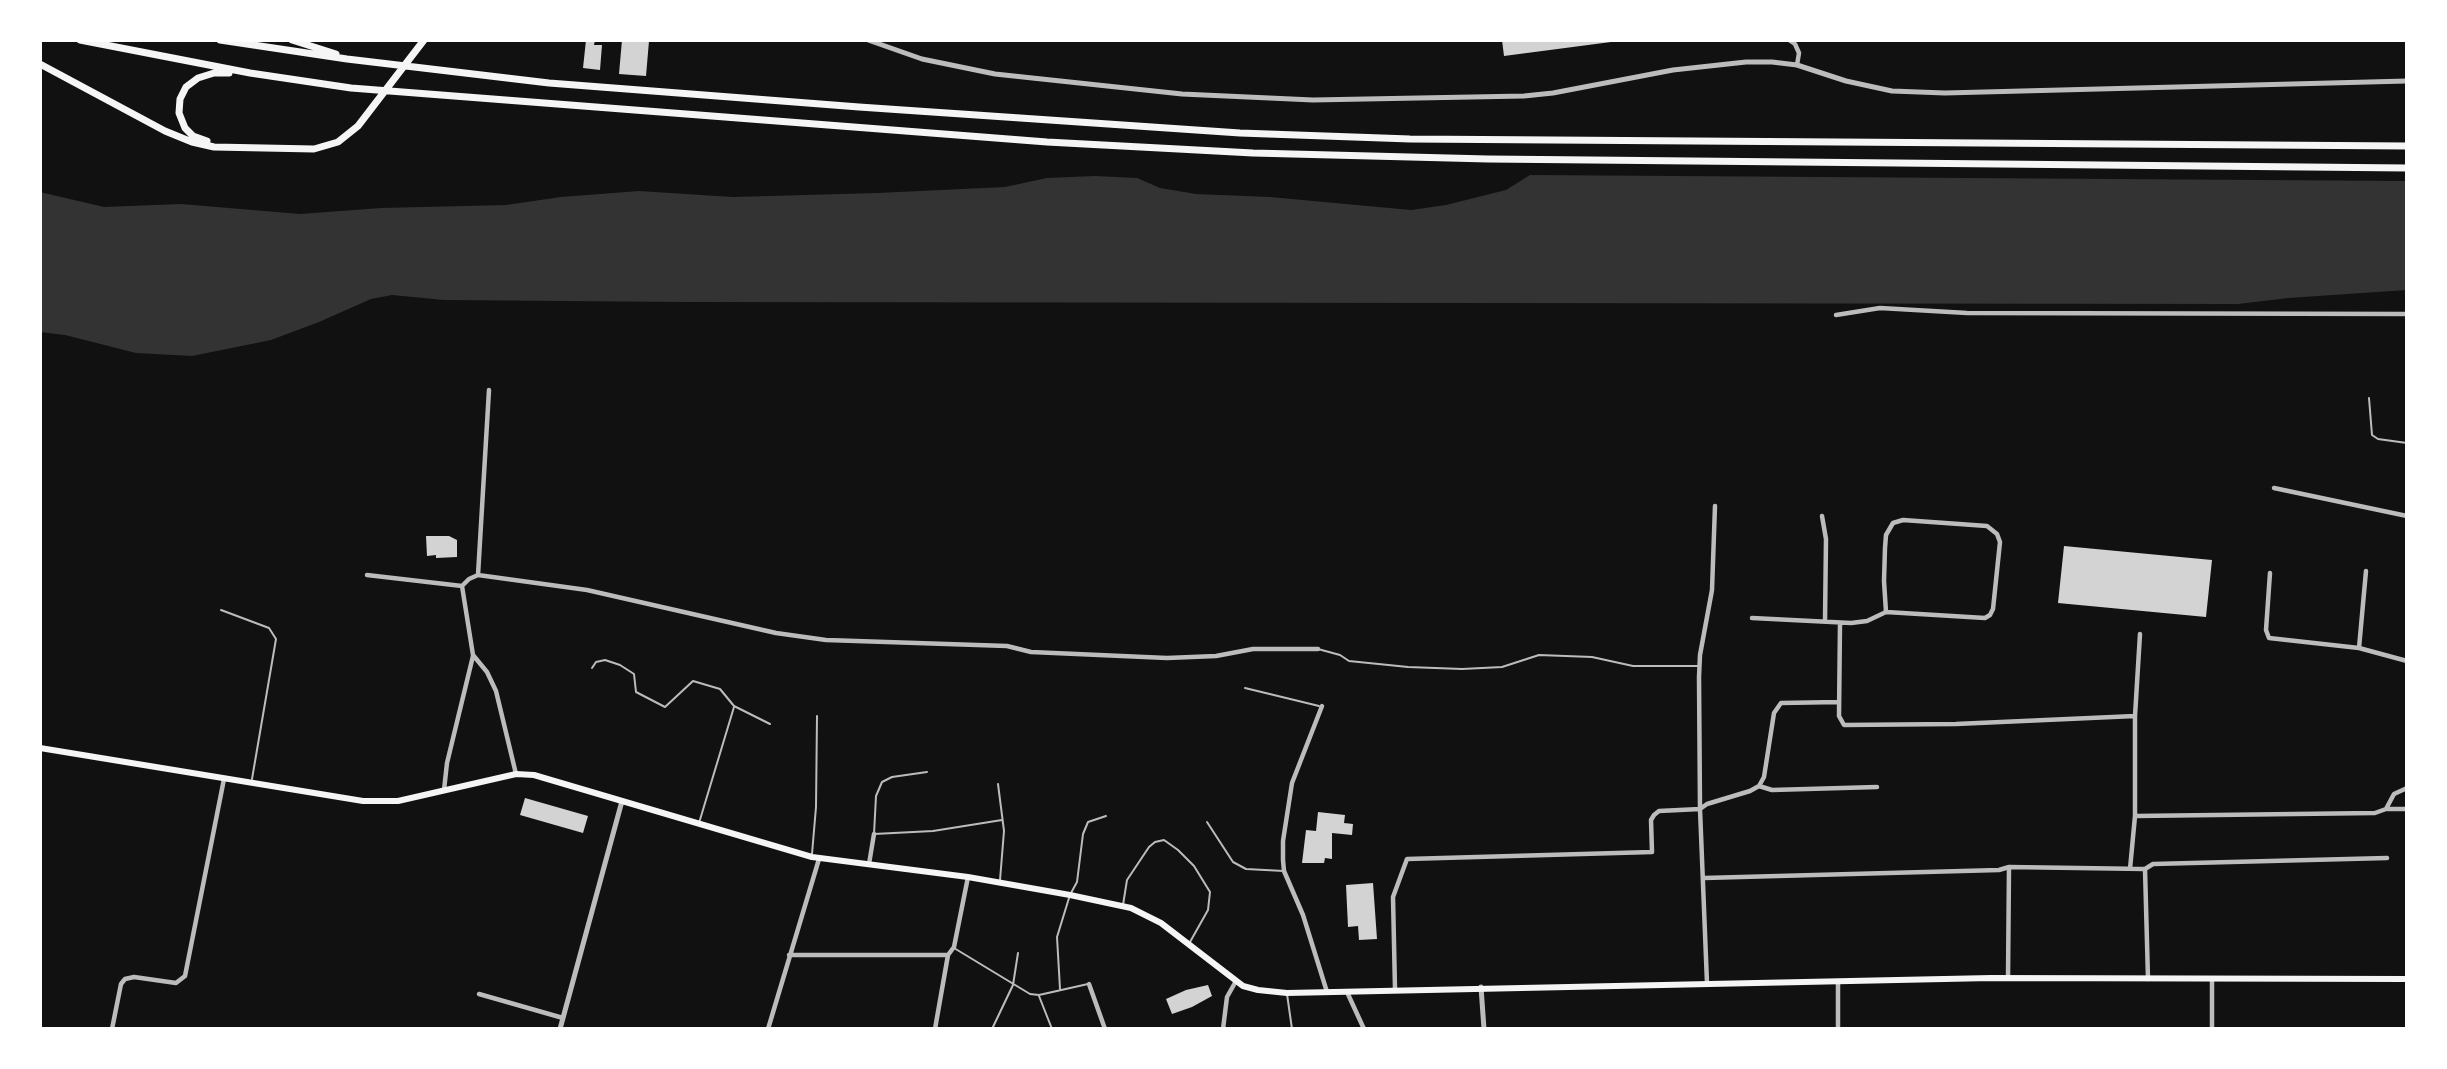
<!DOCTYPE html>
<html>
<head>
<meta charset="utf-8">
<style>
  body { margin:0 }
  #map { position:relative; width:2447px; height:1069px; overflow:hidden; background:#111; font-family:Barlow,sans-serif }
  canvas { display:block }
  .frame { position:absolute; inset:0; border:42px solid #fff; pointer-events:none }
</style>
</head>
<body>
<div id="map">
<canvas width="2447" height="1069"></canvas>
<div class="frame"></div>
</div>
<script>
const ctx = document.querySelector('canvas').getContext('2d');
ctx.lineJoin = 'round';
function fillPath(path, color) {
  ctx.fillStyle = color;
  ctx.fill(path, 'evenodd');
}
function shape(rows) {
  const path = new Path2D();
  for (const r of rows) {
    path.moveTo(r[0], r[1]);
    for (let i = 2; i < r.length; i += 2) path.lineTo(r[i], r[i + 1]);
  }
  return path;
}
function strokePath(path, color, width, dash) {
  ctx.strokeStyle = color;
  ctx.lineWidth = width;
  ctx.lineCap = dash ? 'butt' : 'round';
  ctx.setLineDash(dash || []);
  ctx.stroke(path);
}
fillPath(shape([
  [1530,175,2407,181,2407,290,2288,298,2238,304,683,302,444,300,392,295,371,299,319,322,271,340,192,356,136,353,65,335,40,332,40,192,104,207,181,204,300,214,381,208,506,205,561,197,639,191,733,197,877,193,1005,187,1047,178,1095,176,1137,178,1160,188,1196,194,1270,197,1411,210,1446,205,1506,190]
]), '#333');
fillPath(shape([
  [586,40,595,40,594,45,602,45,600,70,583,68],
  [622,40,649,41,646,76,619,74],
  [1502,40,1611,40,1611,42,1504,56],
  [426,536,449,536,457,540,457,557,436,558,436,555,427,556],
  [2064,546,2212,560,2206,617,2058,603],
  [525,798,588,816,583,833,520,815],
  [1318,812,1345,815,1344,823,1353,824,1352,835,1332,833,1332,859,1325,858,1324,863,1302,863,1306,830,1316,831],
  [1373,883,1377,939,1359,940,1358,926,1348,927,1346,885],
  [1208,985,1212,996,1192,1007,1172,1014,1166,999,1186,990]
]), '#d3d3d3');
strokePath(shape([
  [2369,398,2372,435,2378,439,2407,443],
  [221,610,269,628,276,639,252,779],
  [1318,649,1340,655,1349,661,1408,667,1462,669,1502,667,1539,655,1592,657,1633,666,1699,666],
  [592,668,596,662,605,660,620,665,634,674,636,692,665,707,693,681,720,689,734,706,770,724],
  [1245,688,1319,706],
  [927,772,892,777,882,782,876,796,874,834,933,831,1002,820],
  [998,784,1004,831,1000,880],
  [1207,822,1233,862,1246,869,1284,871],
  [699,823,734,707],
  [812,854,816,807,817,716],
  [1071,893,1077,882,1083,834,1088,822,1106,816],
  [1123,905,1127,880,1149,847,1155,842,1164,840,1178,850,1194,866,1210,892,1208,910,1190,942],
  [954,948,1030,994,1039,995,1088,984],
  [1060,989,1057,937,1069,898],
  [1287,994,1292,1029],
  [1039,996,1052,1029],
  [992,1029,1013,985,1018,953]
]), '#bcbcbc', 2);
strokePath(shape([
  [1789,40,1795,44,1799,53,1797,65],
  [1836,315,1880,308,1967,313,2407,314],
  [2274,488,2407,516],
  [1822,516,1826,539,1825,621],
  [2270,573,2266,630,2269,638,2359,648,2407,661],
  [367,575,462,586],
  [478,575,489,390],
  [1752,618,1851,623,1867,621,1886,612,1985,618,1990,615,1993,609,2000,542,1997,534,1987,526,1903,520,1893,523,1886,535,1885,548,1884,581,1886,612],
  [1840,623,1839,716,1844,725,1956,724,2135,716],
  [2359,648,2366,571],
  [1322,706,1292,783,1283,841,1283,860,1284,871,1303,915,1327,992],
  [516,774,496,691,487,672,473,655,462,586,469,579,478,575,587,590,776,633,826,640,1007,646,1031,652,1167,658,1216,656,1253,649,1318,649],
  [1759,786,1772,790,1877,787],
  [444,790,447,763,473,656],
  [2386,809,2407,809],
  [2135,816,2375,813,2386,809,2394,794,2407,788],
  [869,864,874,834],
  [2130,869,2135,816,2135,716,2140,634],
  [2145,869,2148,979],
  [1704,878,1999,870,2009,867,2145,869,2153,864,2387,858],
  [789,955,948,955],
  [2008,978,2009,867],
  [2212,979,2212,1029],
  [1838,981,1838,1029],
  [1707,983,1700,809,1707,804,1750,791,1759,786,1764,777,1774,713,1781,703,1839,702],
  [1089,984,1105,1029],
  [1395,989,1393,897,1407,859,1652,852,1651,820,1654,815,1659,811,1700,809,1699,677,1700,655,1712,590,1715,506],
  [1347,992,1364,1029],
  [479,994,563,1018],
  [112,1029,121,984,125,979,134,977,176,983,185,976,224,779],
  [768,1029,819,859],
  [935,1029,948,955,954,947,968,877],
  [1223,1029,1227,997,1236,981]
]), '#bcbcbc', 4.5);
strokePath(shape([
  [868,40,922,59,995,74,1182,94,1313,100,1524,96,1553,93,1673,70,1746,62,1772,62,1797,65,1846,81,1892,91,1945,93,2407,81],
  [1481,987,1484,1029],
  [560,1029,622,801]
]), '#bcbcbc', 5);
strokePath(shape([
  [40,748,363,801,398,801,516,774,534,775,812,857,968,877,1070,895,1131,908,1161,923,1243,986,1258,990,1287,993,1991,978,2407,979]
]), '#f5f5f5', 6);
strokePath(shape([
  [80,40,250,73,351,88,1047,142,1253,153,1488,159,2407,168],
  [220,40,347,59,549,83,859,107,1240,133,1410,139,2407,146],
  [292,40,336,54],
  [40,64,165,131,192,142,214,147,314,149,338,142,358,126,424,40],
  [207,141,193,136,185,128,179,113,180,99,186,87,198,78,214,73,229,73]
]), '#f5f5f5', 7);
</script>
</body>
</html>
